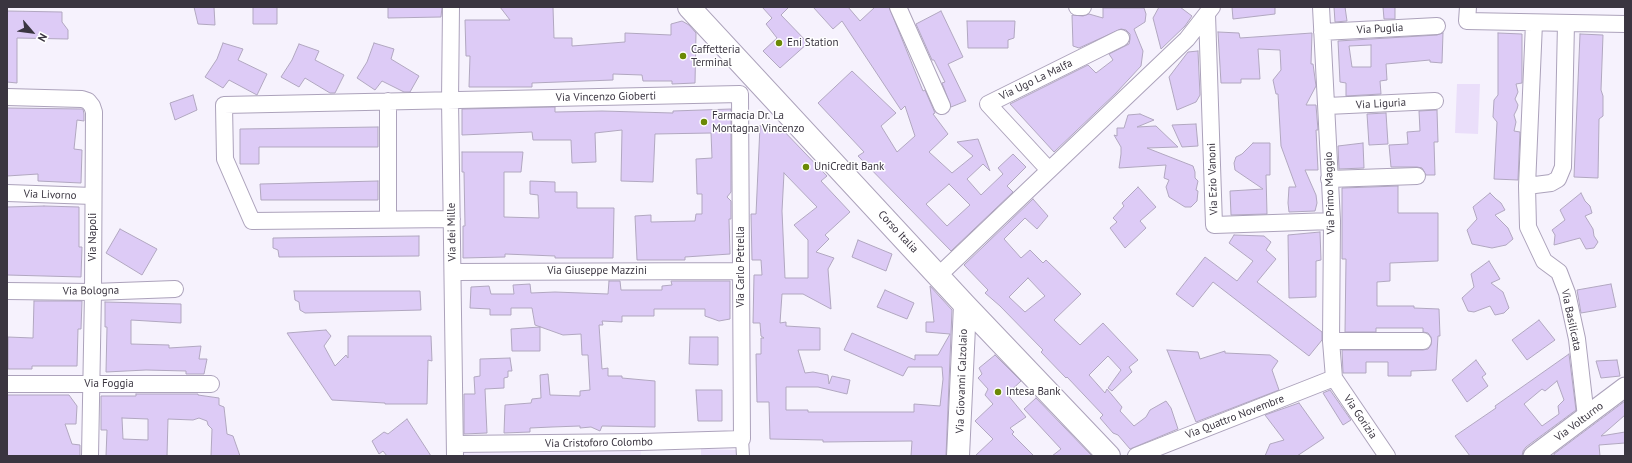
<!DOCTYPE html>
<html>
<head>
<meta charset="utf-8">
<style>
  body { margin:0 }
  #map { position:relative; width:1632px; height:463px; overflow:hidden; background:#f6f2fd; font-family:"PT Sans",sans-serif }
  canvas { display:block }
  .frame { position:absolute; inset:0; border:8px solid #3a3540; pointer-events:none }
  .north { position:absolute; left:12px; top:12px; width:40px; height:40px; -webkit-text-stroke:3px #fff; paint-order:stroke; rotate:118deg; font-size:11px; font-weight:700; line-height:16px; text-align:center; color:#3a3540 }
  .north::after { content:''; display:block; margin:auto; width:14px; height:18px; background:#3a3540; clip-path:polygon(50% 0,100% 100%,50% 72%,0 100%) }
</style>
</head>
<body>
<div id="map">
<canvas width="1632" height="463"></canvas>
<div class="frame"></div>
<div class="north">N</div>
</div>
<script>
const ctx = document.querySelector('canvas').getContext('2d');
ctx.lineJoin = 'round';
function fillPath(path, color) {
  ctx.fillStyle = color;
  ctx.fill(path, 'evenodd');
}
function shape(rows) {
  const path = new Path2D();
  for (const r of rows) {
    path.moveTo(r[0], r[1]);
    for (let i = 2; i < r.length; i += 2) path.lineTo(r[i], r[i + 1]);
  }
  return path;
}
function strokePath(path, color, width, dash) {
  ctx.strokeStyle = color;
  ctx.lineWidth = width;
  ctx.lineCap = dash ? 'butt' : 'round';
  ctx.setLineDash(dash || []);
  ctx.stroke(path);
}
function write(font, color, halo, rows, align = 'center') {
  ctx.font = font + ' "PT Sans",sans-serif';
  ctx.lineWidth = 3;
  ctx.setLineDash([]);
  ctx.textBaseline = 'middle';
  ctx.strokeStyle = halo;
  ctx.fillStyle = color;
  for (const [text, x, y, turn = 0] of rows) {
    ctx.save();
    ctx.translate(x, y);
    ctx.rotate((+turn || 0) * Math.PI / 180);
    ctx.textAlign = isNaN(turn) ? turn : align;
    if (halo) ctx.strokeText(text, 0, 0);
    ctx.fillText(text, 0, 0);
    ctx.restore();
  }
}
fillPath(shape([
  [641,442,641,456,455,456,455,444]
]), '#f1e8fd');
fillPath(shape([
  [1457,84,1480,84,1478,134,1455,133],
  [701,449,738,450,738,456,701,456]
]), '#eadefa');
const building = shape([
  [194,7,214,7,215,25,198,24,194,7],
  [253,7,277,7,277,24,253,24,253,7],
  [388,7,442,7,441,17,388,18,388,7],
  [500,7,553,7,554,38,572,38,572,46,625,42,625,33,671,35,671,24,682,21,689,25,696,33,695,83,672,84,672,81,643,81,642,75,613,74,613,80,532,83,532,87,469,87,470,56,466,56,465,20,510,20,500,7],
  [762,7,789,7,781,15,808,43,780,68,763,51,777,38,766,24,772,18,762,7],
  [813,7,848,7,860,21,875,7,889,7,923,91,925,90,935,113,933,114,948,134,929,152,952,173,973,156,957,142,978,139,990,171,983,164,967,179,981,195,1003,174,998,168,1013,154,1026,167,1007,186,1013,192,951,251,858,156,864,152,818,103,852,71,896,113,881,126,897,152,915,136,905,106,901,110,842,21,833,29,813,7],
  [949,184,970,205,947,226,926,204,949,184],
  [1159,7,1180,7,1192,16,1185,26,1161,49,1153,18,1159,7],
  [1232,7,1275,7,1275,14,1233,19,1232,7],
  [1334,7,1345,7,1347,21,1335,22,1334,7],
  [1383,7,1395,7,1395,19,1384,19,1383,7],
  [1103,8,1144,8,1146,14,1145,22,1134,29,1143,51,1141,66,1116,93,1054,152,1010,104,1088,65,1096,73,1113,60,1109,54,1129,44,1130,39,1130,34,1126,30,1121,29,1079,48,1073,46,1072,15,1083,16,1089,14,1103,18,1103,8],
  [7,11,62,12,62,22,68,30,68,39,17,38,17,83,7,82,7,11],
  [941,11,963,57,948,64,966,101,951,107,942,83,945,82,934,60,932,60,916,24,941,11],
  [967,21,1015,21,1014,38,1008,40,1008,48,968,48,967,21],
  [1218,32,1239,33,1240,38,1312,33,1311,64,1313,64,1316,86,1306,105,1316,105,1318,130,1316,130,1318,170,1305,170,1316,195,1317,203,1315,211,1289,212,1288,203,1289,187,1296,187,1281,146,1278,94,1276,94,1273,80,1281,70,1280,50,1258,49,1260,79,1241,79,1241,83,1221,83,1218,32],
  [1443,33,1442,63,1430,62,1430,60,1386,64,1387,80,1380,81,1381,94,1346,96,1346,83,1340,82,1338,41,1437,35,1443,33],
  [1371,45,1371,67,1352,67,1349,46,1371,45],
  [1498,33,1522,34,1522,83,1516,84,1518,92,1515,99,1518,105,1517,109,1514,115,1516,122,1514,131,1520,132,1518,180,1494,179,1497,122,1493,117,1494,100,1498,95,1498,33],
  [1580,34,1603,35,1601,90,1603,96,1603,116,1599,119,1598,178,1574,177,1580,34],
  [223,43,243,49,238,60,267,74,257,95,229,80,223,88,205,77,217,59,223,43],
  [374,43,394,49,391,59,419,76,410,92,404,92,382,81,375,90,357,78,367,62,374,43],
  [299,44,319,51,315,60,344,75,335,93,330,93,305,78,299,87,281,77,292,60,299,44],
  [1198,51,1200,95,1196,102,1177,110,1169,77,1188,52,1198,51],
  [193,95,197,110,175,120,170,103,193,95],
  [555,107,555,112,602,111,673,113,673,111,731,109,731,192,727,197,731,201,731,219,729,219,730,254,685,257,685,260,637,260,635,216,651,215,651,222,695,221,696,214,702,214,702,194,697,194,696,159,712,158,711,133,655,134,653,182,621,181,622,130,595,133,596,162,572,163,571,140,533,140,532,132,462,135,462,109,555,107],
  [7,108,83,109,84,114,84,121,77,120,74,149,82,150,81,183,38,181,38,174,7,176,7,108],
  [1437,110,1438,142,1434,142,1435,175,1426,175,1422,168,1417,167,1391,167,1389,145,1408,144,1407,132,1420,131,1419,111,1437,110],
  [1386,113,1388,144,1369,145,1367,114,1386,113],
  [1140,114,1154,120,1137,127,1156,126,1178,147,1147,148,1193,166,1195,172,1195,178,1198,181,1196,190,1198,191,1197,201,1191,207,1185,207,1169,197,1166,187,1169,180,1164,178,1166,165,1119,168,1121,154,1121,147,1114,135,1117,136,1117,128,1124,128,1128,115,1140,114],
  [1196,124,1198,146,1182,147,1172,125,1196,124],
  [760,126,780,127,827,176,821,181,850,212,825,235,829,239,816,252,834,258,828,269,831,309,803,294,782,294,780,323,786,322,786,326,820,328,820,350,798,350,805,373,813,372,828,375,829,384,832,376,850,380,847,394,818,387,786,387,786,410,808,410,808,412,914,412,914,404,940,406,943,379,942,367,908,367,903,376,844,350,852,333,915,360,915,355,938,355,950,334,926,332,926,322,934,322,930,286,952,310,946,456,911,456,912,441,823,442,823,440,770,439,769,402,757,402,756,354,761,354,761,338,764,338,761,336,760,323,753,323,754,275,762,275,761,260,752,260,751,214,756,214,760,126],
  [784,173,817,207,794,225,808,240,808,278,785,278,782,211,784,173],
  [378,127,378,147,259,147,259,164,240,164,240,129,378,127],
  [1253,143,1270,143,1270,175,1266,175,1267,214,1231,215,1230,191,1263,189,1235,170,1234,163,1236,157,1242,154,1253,143],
  [1363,143,1364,168,1339,169,1338,146,1363,143],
  [462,152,523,152,521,172,504,172,504,217,539,218,538,195,530,194,530,181,555,182,555,192,577,192,577,208,614,208,613,258,555,258,555,256,505,254,505,257,463,258,463,226,465,226,464,172,462,172,462,152],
  [378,181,378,200,261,200,260,184,378,181],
  [1398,186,1398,213,1438,213,1438,261,1390,263,1390,281,1377,282,1377,306,1414,306,1414,308,1439,309,1440,336,1438,336,1436,370,1411,371,1411,376,1388,376,1388,362,1366,362,1366,373,1343,373,1342,350,1423,350,1428,349,1431,345,1431,337,1428,333,1423,332,1423,328,1376,328,1376,332,1345,332,1346,259,1342,259,1342,188,1398,186],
  [1138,187,1156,207,1140,221,1146,228,1125,248,1110,228,1117,222,1113,218,1124,206,1122,203,1138,187],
  [1490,193,1496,199,1501,203,1505,210,1495,215,1508,228,1513,239,1506,245,1492,248,1472,244,1467,230,1477,219,1473,207,1490,193],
  [1581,193,1585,201,1590,206,1592,213,1585,216,1593,229,1594,236,1598,242,1594,248,1586,249,1580,238,1554,245,1555,235,1552,230,1565,220,1560,210,1581,193],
  [1033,199,1048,216,1037,229,1025,218,1004,239,1021,258,1030,250,1043,263,1046,260,1081,294,1054,320,1080,345,1103,323,1138,360,1129,367,1132,372,1112,391,1108,388,1121,370,1108,356,1089,375,1105,393,1107,389,1122,407,1120,411,1134,426,1146,417,1150,410,1166,401,1171,408,1178,429,1130,449,1118,435,1113,433,1100,418,1103,415,1067,377,1066,378,1041,352,1043,350,1000,306,985,293,988,290,964,265,1033,199],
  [1028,278,1045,296,1025,312,1009,297,1028,278],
  [44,206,79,207,79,247,82,247,81,277,7,275,7,207,44,206],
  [120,229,157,249,142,275,106,253,120,229],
  [1320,232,1321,260,1316,261,1316,297,1289,298,1288,235,1320,232],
  [1234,235,1264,236,1271,242,1266,250,1276,259,1257,282,1322,332,1322,340,1309,356,1213,282,1193,307,1176,294,1205,257,1237,281,1253,261,1229,243,1234,235],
  [419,236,419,256,279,257,278,250,273,248,273,238,419,236],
  [858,240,892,254,886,271,852,257,858,240],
  [1489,261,1500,279,1491,283,1503,292,1509,308,1504,313,1495,315,1490,306,1474,312,1468,311,1462,298,1474,287,1471,274,1489,261],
  [609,281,620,281,621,290,662,290,662,286,672,285,671,281,730,281,730,319,719,321,705,316,705,309,654,309,654,316,622,316,622,322,602,321,603,325,599,325,602,369,608,368,608,376,622,376,622,378,655,381,655,427,602,426,600,431,591,427,580,428,580,426,552,427,530,428,530,432,504,433,505,405,531,403,532,399,541,398,540,375,548,374,550,395,580,396,580,391,590,390,588,355,582,355,581,334,563,335,535,325,532,308,511,308,511,315,490,315,490,309,470,308,471,287,489,286,491,294,514,294,513,285,530,284,531,293,555,292,608,294,609,281],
  [1611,284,1616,307,1581,313,1577,290,1611,284],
  [885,290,914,303,907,319,877,307,885,290],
  [294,291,420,291,421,310,305,313,300,310,299,302,295,300,294,291],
  [34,301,82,301,81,329,78,329,77,366,32,366,32,369,8,369,8,337,33,338,34,301],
  [105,302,181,304,181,323,131,320,131,344,169,345,169,348,201,346,199,359,207,359,204,374,186,374,186,371,146,370,106,372,107,327,105,327,105,302],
  [1539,320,1555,340,1527,360,1512,340,1539,320],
  [540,327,540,351,512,351,511,329,540,327],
  [326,330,331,336,324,346,335,366,346,355,348,358,348,336,431,336,432,361,428,360,427,404,385,404,385,403,332,400,287,333,326,330],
  [690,337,718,337,718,365,689,364,690,337],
  [1167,350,1198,352,1200,359,1225,351,1225,353,1270,355,1278,361,1272,370,1279,390,1196,422,1167,350],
  [1569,354,1576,410,1526,447,1523,451,1522,456,1470,456,1455,436,1496,408,1495,406,1569,354],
  [1557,381,1564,400,1558,406,1559,414,1542,426,1524,404,1542,389,1545,391,1557,381],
  [995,355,1021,381,1007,394,1026,417,1010,428,1014,432,1012,434,1034,456,975,456,993,439,975,421,993,404,985,395,988,389,978,378,982,374,979,368,995,355],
  [510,358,512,371,508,371,508,377,504,378,504,388,485,389,487,433,464,434,464,394,475,394,474,377,480,376,480,359,510,358],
  [1476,360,1486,374,1482,377,1488,386,1467,402,1452,380,1476,360],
  [1617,360,1620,376,1601,378,1596,361,1617,360],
  [696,390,722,390,722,421,698,421,696,390],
  [1330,390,1351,420,1343,425,1323,393,1330,390],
  [136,394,198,394,198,395,219,398,219,405,224,407,227,434,233,436,240,456,211,456,212,429,208,425,207,421,199,418,193,420,168,419,167,456,106,456,107,430,101,430,101,396,136,396,136,394],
  [122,418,148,419,148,440,123,439,122,418],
  [7,395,69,395,77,406,76,424,65,424,72,444,80,445,80,456,7,456,7,395],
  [1036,398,1092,456,1052,456,1061,449,1024,409,1036,398],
  [1625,401,1625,415,1601,436,1625,432,1625,443,1599,445,1600,456,1554,456,1554,454,1625,401],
  [1299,403,1324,438,1297,456,1265,456,1270,444,1284,440,1265,415,1299,403],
  [407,419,431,456,387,456,383,451,379,454,372,441,384,432,388,434,407,419]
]);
fillPath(building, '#ddcbf6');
strokePath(building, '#b1a7c0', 1);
const pedestrian = shape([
  [742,439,743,456]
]);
const minor = shape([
  [451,7,450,100,455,456],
  [898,7,942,106],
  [1077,7,1083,7],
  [1321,7,1332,221,1331,341,1334,378],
  [1468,7,1467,21,1625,24],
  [1207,14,1214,225,1332,221],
  [1534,23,1527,186,1528,227,1544,261,1559,272,1567,293,1577,339,1586,417],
  [1322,32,1437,26],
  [7,97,82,99,88,101,92,106,94,112,93,292,90,456],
  [388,101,388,219],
  [1327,106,1435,101],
  [1048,169,988,104,1121,38],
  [1329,179,1417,176],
  [1527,186,1551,183,1558,179,1563,167,1566,23],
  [7,193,93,196],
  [452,219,252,221,225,159,224,105,740,94],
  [453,272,741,271],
  [938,276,1187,39,1212,7],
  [7,291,93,292,175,289],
  [1331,341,1423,341],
  [1334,378,1387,456],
  [7,384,211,384],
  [455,444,641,442,742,439,740,94],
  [1136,456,1334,378]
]);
const tertiary = shape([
  [1533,456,1625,387]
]);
const secondary = shape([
  [689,7,965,305,1109,456],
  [958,456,965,305]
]);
strokePath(pedestrian, '#aca2bb', 14);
strokePath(minor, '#aca2bb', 18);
strokePath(tertiary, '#aca2bb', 21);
strokePath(secondary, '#aca2bb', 24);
strokePath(pedestrian, '#fff', 12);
strokePath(minor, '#fff', 16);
strokePath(tertiary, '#fff', 19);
strokePath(secondary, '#fff', 22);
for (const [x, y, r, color] of [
  [779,43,4,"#6b8906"],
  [683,56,4,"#6b8906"],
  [704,122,4,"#6b8906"],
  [806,167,4,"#6b8906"],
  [998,392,4,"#6b8906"]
]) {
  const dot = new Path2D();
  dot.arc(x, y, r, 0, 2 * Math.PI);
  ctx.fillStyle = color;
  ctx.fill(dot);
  strokePath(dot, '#fff', 1.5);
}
write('11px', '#3a3540', '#fff', [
  ["Via Puglia",1380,29,-3],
  ["Via Ugo La Malfa",1036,80,-26],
  ["Via Vincenzo Gioberti",606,97,-1],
  ["Via Liguria",1381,104,-3],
  ["Via Ezio Vanoni",1213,179,-92],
  ["Via Primo Maggio",1330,193,-92],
  ["Via Livorno",50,195,2],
  ["Via dei Mille",452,232,-91],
  ["Corso Italia",898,232,47],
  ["Via Napoli",93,237,-90],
  ["Via Carlo Petrella",741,267,-90],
  ["Via Giuseppe Mazzini",597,271],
  ["Via Bologna",91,291,-1],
  ["Via Basilicata",1571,320,78],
  ["Via Giovanni Calzolaio",962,381,-88],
  ["Via Foggia",109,384],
  ["Via Quattro Novembre",1235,417,-21],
  ["Via Gorizia",1360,417,56],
  ["Via Volturno",1579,422,-37],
  ["Via Cristoforo Colombo",599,443,-1]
]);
write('11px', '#3a3540', '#fff', [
  ["Eni Station",787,43],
  ["Caffetteria",691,50],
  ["Terminal",691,63],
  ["Farmacia Dr. La",712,116],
  ["Montagna Vincenzo",712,129],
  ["UniCredit Bank",814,167],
  ["Intesa Bank",1006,392]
], 'left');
</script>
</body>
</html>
